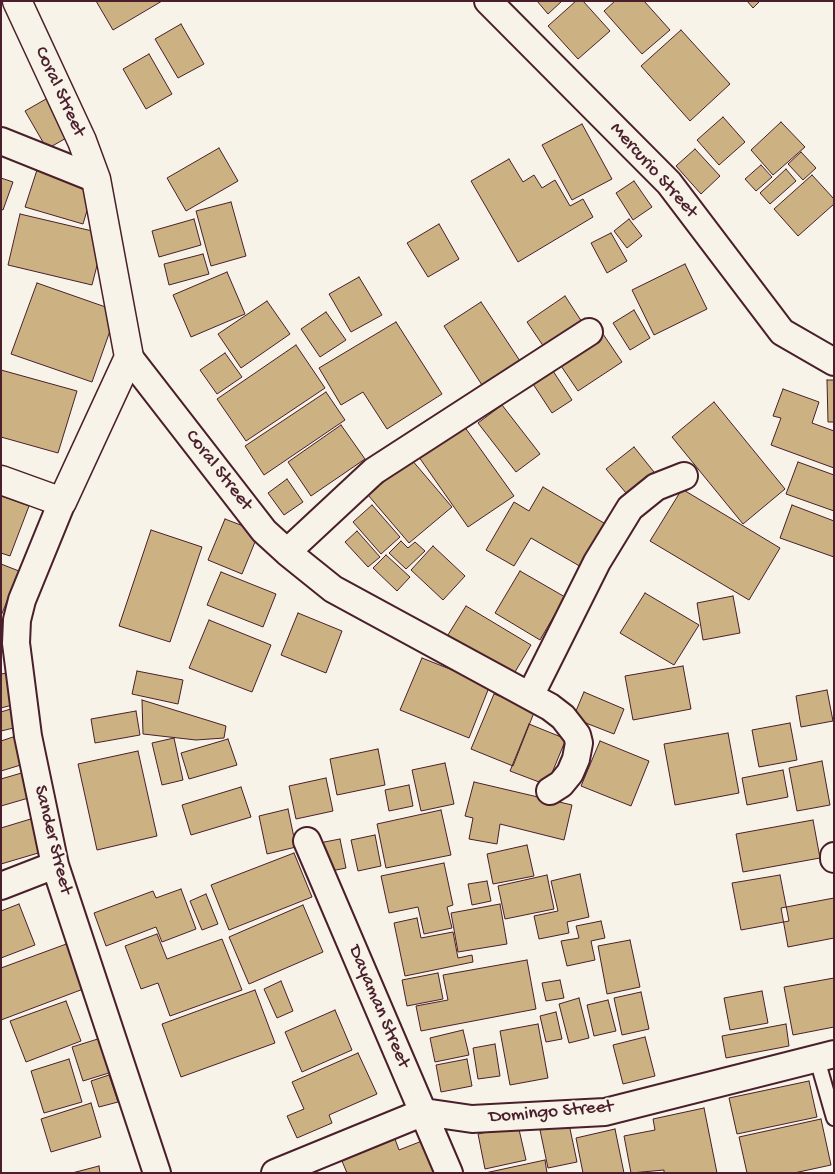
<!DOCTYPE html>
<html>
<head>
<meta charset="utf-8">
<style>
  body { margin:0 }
  #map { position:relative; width:835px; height:1174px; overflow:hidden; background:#f7f3e8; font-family:"Gochi Hand",sans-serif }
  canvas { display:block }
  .frame { position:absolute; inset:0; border:2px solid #4a1f2b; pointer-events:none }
</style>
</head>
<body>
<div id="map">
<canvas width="835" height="1174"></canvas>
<div class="frame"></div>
</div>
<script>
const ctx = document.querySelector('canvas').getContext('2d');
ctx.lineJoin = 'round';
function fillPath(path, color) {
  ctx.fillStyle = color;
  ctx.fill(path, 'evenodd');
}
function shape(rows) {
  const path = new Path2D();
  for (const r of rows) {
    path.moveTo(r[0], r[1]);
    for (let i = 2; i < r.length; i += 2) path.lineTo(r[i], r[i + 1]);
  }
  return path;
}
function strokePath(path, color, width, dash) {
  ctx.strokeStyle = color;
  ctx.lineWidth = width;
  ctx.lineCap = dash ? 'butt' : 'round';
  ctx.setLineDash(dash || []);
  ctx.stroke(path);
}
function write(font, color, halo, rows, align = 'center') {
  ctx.font = font + ' "Gochi Hand",sans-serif';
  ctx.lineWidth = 4;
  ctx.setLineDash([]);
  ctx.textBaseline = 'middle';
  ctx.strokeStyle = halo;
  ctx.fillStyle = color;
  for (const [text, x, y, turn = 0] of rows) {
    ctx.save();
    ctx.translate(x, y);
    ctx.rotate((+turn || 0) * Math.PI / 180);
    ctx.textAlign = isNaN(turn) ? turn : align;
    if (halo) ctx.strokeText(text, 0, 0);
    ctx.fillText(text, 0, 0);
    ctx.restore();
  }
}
const building = shape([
  [96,1,162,1,113,30,96,1],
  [537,1,562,1,548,14,537,1],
  [576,1,583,1,610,31,578,59,548,26,576,1],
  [615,1,644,1,670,30,642,54,604,11,615,1],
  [747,1,760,1,753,8,747,1],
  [181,24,204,64,178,78,155,39,181,24],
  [681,30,730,84,690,121,641,66,681,30],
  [149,54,172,94,146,109,123,69,149,54],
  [53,95,75,133,47,149,25,111,53,95],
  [723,117,745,142,719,165,697,140,723,117],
  [781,122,805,147,773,175,751,150,781,122],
  [582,124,612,179,572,200,542,145,582,124],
  [219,148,238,181,186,211,167,178,219,148],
  [695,149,720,176,701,194,676,166,695,149],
  [801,152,816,168,803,180,788,164,801,152],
  [509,159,523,182,534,175,542,188,555,180,570,206,583,199,593,217,518,262,471,181,509,159],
  [761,165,772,177,756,191,745,179,761,165],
  [786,169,796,181,770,204,760,193,786,169],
  [37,170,94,187,83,224,25,207,37,170],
  [812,175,834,199,834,204,798,236,774,209,812,175],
  [1,178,13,182,3,210,1,209,1,178],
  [634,181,652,207,633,220,616,193,634,181],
  [231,202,246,256,211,266,196,211,231,202],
  [20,214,105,234,92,285,8,265,20,214],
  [194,219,201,245,159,257,152,231,194,219],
  [629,219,642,236,627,248,614,231,629,219],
  [439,224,459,259,428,277,407,243,439,224],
  [611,233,627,261,607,273,591,243,611,233],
  [203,254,209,274,169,285,164,264,203,254],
  [685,264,707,309,654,335,632,290,685,264],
  [227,272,245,314,191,337,173,295,227,272],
  [359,277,382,315,351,332,329,294,359,277],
  [37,283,117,311,92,382,11,354,37,283],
  [565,296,582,322,544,347,527,322,565,296],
  [267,301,290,334,241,368,218,334,267,301],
  [481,302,520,361,482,385,444,326,481,302],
  [634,310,650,338,630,350,613,323,634,310],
  [326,312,346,340,320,357,301,329,326,312],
  [396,322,442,394,387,429,363,392,341,405,319,368,396,322],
  [601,331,622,362,578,391,557,360,601,331],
  [296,345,325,388,246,441,217,399,296,345],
  [225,353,242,377,217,394,200,370,225,353],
  [1,370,77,391,58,453,1,437,1,370],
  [553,371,572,400,552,413,533,384,553,371],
  [827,380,834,380,834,422,828,422,827,380],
  [783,389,819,402,812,423,834,431,834,468,771,445,781,418,773,416,783,389],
  [326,392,345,420,264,475,245,446,326,392],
  [714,402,785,489,743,524,672,437,714,402],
  [502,405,540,454,516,472,478,423,502,405],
  [459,419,514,496,468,527,414,450,459,419],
  [341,425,365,459,311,496,288,462,341,425],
  [634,447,658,477,631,499,606,469,634,447],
  [411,459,452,507,409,543,368,495,411,459],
  [798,462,834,475,834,511,786,494,798,462],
  [287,479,303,502,284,515,268,493,287,479],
  [543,487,609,526,583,568,531,538,514,566,486,550,514,502,529,511,543,487],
  [682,489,780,548,749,600,650,541,682,489],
  [1,496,29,506,10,556,1,553,1,496],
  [372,505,400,537,381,554,353,522,372,505],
  [792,505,834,521,834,557,780,538,792,505],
  [225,519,259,532,242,574,208,560,225,519],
  [151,530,202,547,170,642,119,626,151,530],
  [357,531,380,557,368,567,345,542,357,531],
  [401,541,408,548,415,542,425,551,406,569,389,553,401,541],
  [433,546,465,576,443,600,411,570,433,546],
  [386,555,410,577,397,591,373,568,386,555],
  [1,564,19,571,1,616,1,564],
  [520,571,565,597,540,640,495,613,520,571],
  [221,572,276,594,263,627,207,605,221,572],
  [645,593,699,625,674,665,620,633,645,593],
  [733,596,740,633,703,640,697,603,733,596],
  [466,606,531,645,512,677,446,638,466,606],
  [298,613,342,631,326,673,281,655,298,613],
  [209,620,271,645,252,692,189,668,209,620],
  [422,658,490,685,469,738,400,710,422,658],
  [683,666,691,709,633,720,625,676,683,666],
  [137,671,183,680,178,704,132,694,137,671],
  [7,673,16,704,1,708,1,674,7,673],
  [827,690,833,721,801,727,796,696,827,690],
  [584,692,624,709,614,734,573,718,584,692],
  [494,694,535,710,513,766,471,749,494,694],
  [142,700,226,726,224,738,196,740,143,734,142,700],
  [17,707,22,726,1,731,1,712,17,707],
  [136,711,140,735,95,743,91,719,136,711],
  [790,723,797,760,759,767,752,730,790,723],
  [529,724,566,739,547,785,510,771,529,724],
  [728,733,739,793,675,805,664,744,728,733],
  [16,736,24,764,1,771,1,741,16,736],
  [174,738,183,780,162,785,152,743,174,738],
  [228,739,237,765,189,779,181,753,228,739],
  [600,741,649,761,631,806,581,786,600,741],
  [378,749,385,785,337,795,330,759,378,749],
  [138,751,157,836,97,850,78,764,138,751],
  [822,761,830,805,797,811,789,768,822,761],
  [445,763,454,804,421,811,412,770,445,763],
  [783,770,788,797,747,805,742,778,783,770],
  [25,772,32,797,1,806,1,779,25,772],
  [326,778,333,811,296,819,289,786,326,778],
  [474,782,572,805,564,840,500,824,497,844,469,839,473,818,465,816,474,782],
  [409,785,413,806,389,811,385,790,409,785],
  [241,787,251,817,191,835,182,805,241,787],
  [288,809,296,847,267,854,259,816,288,809],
  [441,810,451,855,386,868,377,824,441,810],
  [34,818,45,851,1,864,1,828,34,818],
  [813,820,820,858,743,872,736,834,813,820],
  [375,835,381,866,358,871,351,840,375,835],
  [340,839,346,868,321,873,314,844,340,839],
  [527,845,534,876,493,884,487,854,527,845],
  [294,853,312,897,229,930,211,885,294,853],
  [444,863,453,905,447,907,452,928,424,934,418,907,389,913,381,876,444,863],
  [580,874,589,917,567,922,569,933,539,939,534,916,558,911,551,881,580,874],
  [547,875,554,909,505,919,498,886,547,875],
  [780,875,789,921,741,930,732,883,780,875],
  [487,881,491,901,472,905,468,884,487,881],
  [181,889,196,929,162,942,156,927,106,946,94,913,153,891,156,898,181,889],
  [206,894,218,924,202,930,190,901,206,894],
  [834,898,834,938,788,947,781,908,834,898],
  [19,904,35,945,1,958,1,911,19,904],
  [500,904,507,944,458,952,451,913,500,904],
  [303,905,323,952,249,984,229,937,303,905],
  [417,918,421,938,453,932,458,958,472,955,473,962,405,976,394,923,417,918],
  [601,921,605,938,591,941,595,960,567,966,561,941,579,938,576,926,601,921],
  [157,934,167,959,222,939,242,990,170,1016,158,983,141,989,125,946,157,934],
  [630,940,640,987,607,994,598,946,630,940],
  [69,943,86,988,1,1020,1,968,69,943],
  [527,960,536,1009,421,1031,416,1006,448,1000,443,975,527,960],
  [438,973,443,999,407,1006,402,980,438,973],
  [834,978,834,1027,793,1035,784,987,834,978],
  [560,980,564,998,546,1001,542,983,560,980],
  [281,981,293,1011,277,1018,264,989,281,981],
  [255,990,275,1043,181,1077,162,1024,255,990],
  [762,991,768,1023,730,1030,724,998,762,991],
  [641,992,649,1029,622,1035,614,998,641,992],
  [579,998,589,1038,569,1043,559,1004,579,998],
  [608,1000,616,1031,594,1036,587,1005,608,1000],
  [66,1001,81,1041,26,1062,10,1021,66,1001],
  [335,1010,352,1050,302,1072,285,1032,335,1010],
  [556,1012,562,1039,546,1042,540,1016,556,1012],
  [538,1024,548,1078,510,1085,500,1031,538,1024],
  [786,1024,789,1046,726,1058,722,1036,786,1024],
  [463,1030,469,1055,435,1062,430,1038,463,1030],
  [645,1037,655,1076,623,1084,613,1045,645,1037],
  [101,1038,112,1072,83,1081,72,1047,101,1038],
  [495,1044,500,1076,478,1079,473,1048,495,1044],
  [358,1053,377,1094,329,1115,332,1123,297,1138,287,1116,304,1109,292,1082,358,1053],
  [69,1059,82,1102,44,1113,31,1071,69,1059],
  [467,1059,472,1086,441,1092,436,1065,467,1059],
  [109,1075,118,1102,99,1107,91,1081,109,1075],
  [809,1081,817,1117,737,1134,729,1098,809,1081],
  [91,1103,101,1137,51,1152,41,1119,91,1103],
  [704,1108,717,1173,664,1173,664,1170,631,1173,624,1136,655,1130,653,1119,704,1108],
  [821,1119,831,1165,794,1173,747,1173,739,1137,821,1119],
  [569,1124,577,1162,548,1168,540,1130,569,1124],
  [518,1125,526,1160,485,1169,478,1134,518,1125],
  [615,1129,624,1173,583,1173,576,1138,615,1129],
  [395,1139,399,1150,422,1141,435,1173,347,1173,342,1161,395,1139],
  [545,1160,547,1173,485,1173,545,1160],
  [99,1166,100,1173,72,1173,99,1166]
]);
fillPath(building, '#ccb282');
strokePath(building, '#4a1f2b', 1);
const service = shape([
  [817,1059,834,1118]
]);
const minor = shape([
  [488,1,669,183,782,332,834,362],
  [1,141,96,179],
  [129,357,264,531,287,552,333,589,550,707,563,717,577,735,579,743,576,759,570,773,561,784,550,791],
  [62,502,22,600,17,620,16,643,28,736,55,865,157,1173],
  [287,552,374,471,589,332],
  [530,696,597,562,630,508,656,487,684,476],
  [307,841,449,1173],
  [834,856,834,859],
  [1,886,55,865],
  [275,1173,424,1112,472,1119,605,1112,834,1054]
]);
const tertiary = shape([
  [1,480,62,502,129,357,96,179,82,141,17,1]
]);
strokePath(service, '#4a1f2b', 18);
strokePath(minor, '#4a1f2b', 30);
strokePath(tertiary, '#4a1f2b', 31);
strokePath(service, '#f7f3e8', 14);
strokePath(minor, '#f7f3e8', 26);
strokePath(tertiary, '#f7f3e8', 28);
write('19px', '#4a1f2b', '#f7f3e8', [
  ["Coral Street",59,92,65],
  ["Mercurio Street",653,171,48],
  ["Coral Street",218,471,52],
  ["Sander Street",52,840,76],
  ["Dayaman Street",378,1007,67],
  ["Domingo Street",551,1113,-5]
]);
</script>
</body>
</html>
